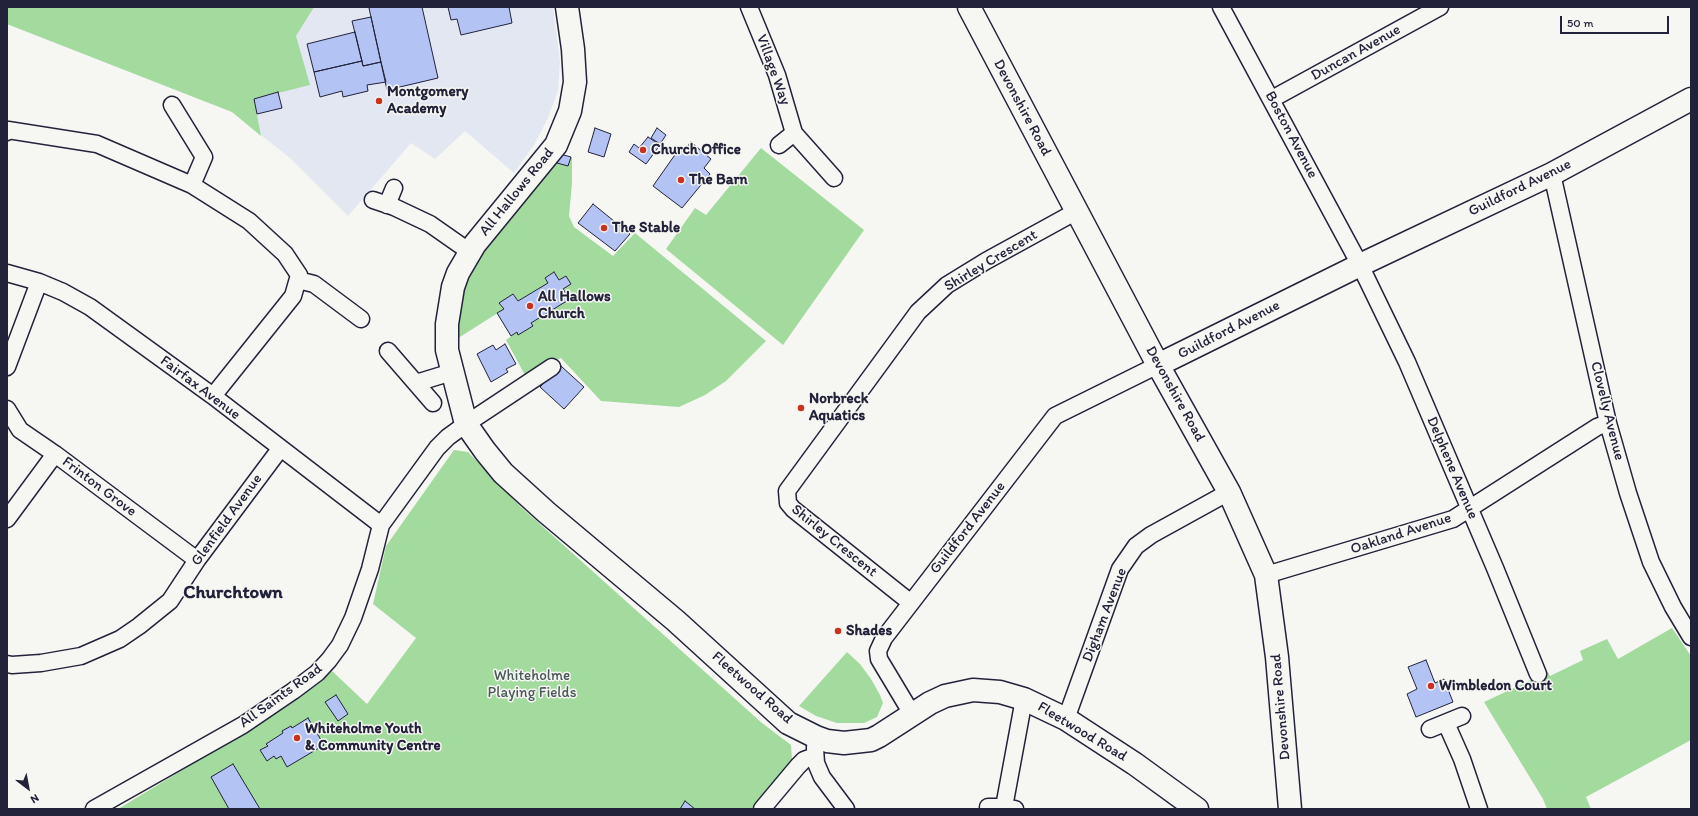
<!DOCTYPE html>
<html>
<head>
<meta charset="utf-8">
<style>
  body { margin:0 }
  #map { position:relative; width:1698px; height:816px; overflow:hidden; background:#f6f6f2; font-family:Itim,sans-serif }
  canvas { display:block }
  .frame { position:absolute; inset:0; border:8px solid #22223b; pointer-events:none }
  .north { position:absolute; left:8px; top:768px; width:40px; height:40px; -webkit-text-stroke:3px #f6f6f2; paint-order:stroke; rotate:148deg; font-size:11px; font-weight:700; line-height:16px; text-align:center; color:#22223b }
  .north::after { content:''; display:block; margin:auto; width:14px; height:18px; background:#22223b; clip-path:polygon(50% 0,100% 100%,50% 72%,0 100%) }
  .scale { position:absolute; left:1560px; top:16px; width:109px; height:18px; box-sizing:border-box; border:2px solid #22223b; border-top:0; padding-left:5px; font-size:12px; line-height:14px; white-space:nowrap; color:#22223b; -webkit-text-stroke:3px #f6f6f2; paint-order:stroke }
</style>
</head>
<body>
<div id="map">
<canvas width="1698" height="816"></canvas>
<div class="frame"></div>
<div class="north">N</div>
<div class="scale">50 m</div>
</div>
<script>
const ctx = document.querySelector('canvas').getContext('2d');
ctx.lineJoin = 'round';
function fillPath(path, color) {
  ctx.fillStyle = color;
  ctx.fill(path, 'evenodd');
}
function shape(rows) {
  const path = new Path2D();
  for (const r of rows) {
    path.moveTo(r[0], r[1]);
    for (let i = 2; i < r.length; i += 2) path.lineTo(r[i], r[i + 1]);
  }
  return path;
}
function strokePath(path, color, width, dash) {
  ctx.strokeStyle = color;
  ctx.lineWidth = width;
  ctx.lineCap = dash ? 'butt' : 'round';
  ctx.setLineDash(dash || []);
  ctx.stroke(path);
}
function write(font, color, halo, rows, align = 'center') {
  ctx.font = font + ' Itim,sans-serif';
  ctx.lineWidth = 3;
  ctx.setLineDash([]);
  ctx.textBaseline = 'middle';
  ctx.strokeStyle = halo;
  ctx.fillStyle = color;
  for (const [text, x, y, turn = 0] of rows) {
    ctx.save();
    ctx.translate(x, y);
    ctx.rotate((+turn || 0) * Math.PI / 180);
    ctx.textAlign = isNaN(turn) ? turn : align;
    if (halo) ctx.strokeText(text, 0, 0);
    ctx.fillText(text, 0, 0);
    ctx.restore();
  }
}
fillPath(shape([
  [7,7,553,7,560,62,558,91,547,120,534,145,514,173,465,131,435,159,411,143,348,216,290,158,232,112,7,24]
]), '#e2e7f2');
fillPath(shape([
  [7,7,314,7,296,36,310,85,254,99,261,136,232,112,7,24],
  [761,148,864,230,783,345,666,249,695,208,706,215],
  [559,154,572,158,572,183,569,216,574,227,613,256,635,233,766,341,726,381,705,395,679,407,601,401,561,358,535,370,526,377,506,340,517,332,518,334,531,323,570,299,563,289,571,284,566,276,559,280,554,272,545,278,548,283,518,301,513,294,500,303,504,309,452,342,463,284,480,255],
  [454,450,468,452,522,508,762,723,791,745,792,759,751,809,118,809,260,723,332,671,367,704,416,638,373,604,386,546],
  [1672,628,1691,656,1691,740,1586,797,1591,809,1547,809,1543,799,1484,702,1548,672,1550,676,1583,660,1580,651,1607,639,1618,659],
  [847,652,860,664,871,679,880,695,883,703,877,717,864,723,837,723,816,716,799,706]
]), '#a3da9e');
const building = shape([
  [372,7,422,7,438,78,387,90,369,8,372,7],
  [448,7,509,7,512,23,461,35,457,19,451,20,448,7],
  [371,17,381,62,363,66,352,21,371,17],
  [355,32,362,61,314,72,307,44,355,32],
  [362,61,363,66,381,62,386,82,367,85,368,91,343,97,342,91,320,97,314,72,362,61],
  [278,92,282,108,257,114,254,99,278,92],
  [595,128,611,134,604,157,588,152,595,128],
  [657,128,666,135,660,144,651,138,657,128],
  [648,137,660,145,646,164,629,152,634,144,639,148,648,137],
  [691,142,711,159,704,168,710,174,682,208,653,186,679,149,683,152,691,142],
  [560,154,571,157,568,166,557,163,560,154],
  [593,204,630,234,615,251,578,223,593,204],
  [554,272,559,280,566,276,571,284,563,289,570,299,531,323,533,326,518,335,517,332,511,336,497,313,504,309,499,303,513,294,518,301,548,283,545,278,554,272],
  [505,344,516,364,506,369,508,372,491,382,477,354,493,345,496,350,505,344],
  [561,366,584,387,564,409,540,387,561,366],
  [1426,660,1435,683,1444,679,1453,702,1416,717,1407,694,1417,689,1408,667,1426,660],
  [336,695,348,714,338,721,325,702,336,695],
  [308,718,324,745,287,767,281,756,276,759,274,756,267,761,260,750,268,746,266,744,283,733,282,731,291,726,292,728,308,718],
  [233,764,260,809,229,809,211,777,233,764],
  [685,801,695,809,680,809,685,801]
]);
fillPath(building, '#b3c3f3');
strokePath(building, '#22223b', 1);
const street = shape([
  [749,7,777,75,794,133,834,178],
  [1221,7,1360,265,1407,362,1495,568,1538,674],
  [1272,99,1440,7],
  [172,105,204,157,192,185],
  [7,132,8,130,97,144,192,185,249,221,285,254,299,275,293,296,213,396],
  [779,145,794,133],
  [1552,174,1608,423,1628,493,1651,562,1673,607,1691,637],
  [373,200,394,207,430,224,470,252],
  [387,205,394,188],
  [7,273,39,282,63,292,90,307,213,396,381,525],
  [298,280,314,284,361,319],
  [388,351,433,403],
  [7,367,39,282],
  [416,383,452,372],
  [7,409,20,430,55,454,197,560],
  [7,519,55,454],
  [1266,575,1453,519,1597,427,1608,423],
  [911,603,793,509,788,503,787,491,918,312,947,285,986,261,1077,211],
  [7,664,12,665,41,663,81,656,120,639,139,626,170,601,197,560,280,449],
  [912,714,879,659,878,651,884,638,1055,416,1158,365],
  [1066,719,1120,569,1136,546,1151,535,1229,492],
  [1446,723,1462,759,1479,809],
  [1430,729,1462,716],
  [816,737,815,748,816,763,822,777,846,809],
  [988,807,1004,807],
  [94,809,243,725,293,691,317,673,329,660,340,645,353,618,370,569,381,525,437,448,448,437,466,424,552,367],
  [762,809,798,766,804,760,815,756],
  [1015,809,1004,807,1024,699]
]);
const secondary = shape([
  [567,7,573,49,575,82,570,111,556,145,475,244,458,273,453,287,447,324,447,350,466,424,485,451,503,473,546,512,676,621,788,723,816,737,827,741,844,743,871,740,879,736,930,703,945,696,973,690,1000,692,1024,699,1066,719,1135,764,1197,809],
  [1158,365,1360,265,1552,174,1691,99]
]);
const primary = shape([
  [969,7,1158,365,1229,492,1266,575,1277,657,1290,809]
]);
strokePath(street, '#22223b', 19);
strokePath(secondary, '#22223b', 25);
strokePath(primary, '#22223b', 25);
strokePath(street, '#f6f6f2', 16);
strokePath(secondary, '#f6f6f2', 22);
strokePath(primary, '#f6f6f2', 22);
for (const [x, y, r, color] of [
  [379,101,4,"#c8321e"],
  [643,150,4,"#c8321e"],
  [681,180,4,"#c8321e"],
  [604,228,4,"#c8321e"],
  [530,306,4,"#c8321e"],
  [801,408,4,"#c8321e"],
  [838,631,4,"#c8321e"],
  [1431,686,4,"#c8321e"],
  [297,738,4,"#c8321e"]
]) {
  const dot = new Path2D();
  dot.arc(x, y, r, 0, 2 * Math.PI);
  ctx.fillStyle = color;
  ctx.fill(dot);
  strokePath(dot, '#f6f6f2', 1.5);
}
write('15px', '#22223b', '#f6f6f2', [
  ["Duncan Avenue",1356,53,-29],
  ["Village Way",773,70,70],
  ["Devonshire Road",1022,108,62],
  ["Boston Avenue",1291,135,62],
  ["Guildford Avenue",1520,188,-26],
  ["All Hallows Road",517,192,-51],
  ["Shirley Crescent",991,261,-31],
  ["Guildford Avenue",1229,330,-27],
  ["Fairfax Avenue",200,388,37],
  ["Devonshire Road",1175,394,61],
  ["Clovelly Avenue",1607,411,76],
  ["Delphene Avenue",1452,468,67],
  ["Frinton Grove",99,487,37],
  ["Glenfield Avenue",227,520,-54],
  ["Guildford Avenue",968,528,-52],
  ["Oakland Avenue",1401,534,-18],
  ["Shirley Crescent",834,541,39],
  ["Digham Avenue",1105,615,-69],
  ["Fleetwood Road",752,688,41],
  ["All Saints Road",281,696,-36],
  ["Devonshire Road",1281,707,-95],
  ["Fleetwood Road",1082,732,31]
]);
write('bold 15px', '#22223b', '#f6f6f2', [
  ["Montgomery",387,92],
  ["Academy",387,109],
  ["Church Office",651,150],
  ["The Barn",689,180],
  ["The Stable",612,228],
  ["All Hallows",538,297],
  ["Church",538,314],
  ["Norbreck",809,399],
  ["Aquatics",809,416],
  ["Shades",846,631],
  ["Wimbledon Court",1439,686],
  ["Whiteholme Youth",305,729],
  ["& Community Centre",305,746]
], 'left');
write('15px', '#495959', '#f6f6f2', [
  ["Whiteholme",532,676],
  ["Playing Fields",532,693]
]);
write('bold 19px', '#22223b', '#f6f6f2', [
  ["Churchtown",233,593]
]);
</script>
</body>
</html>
